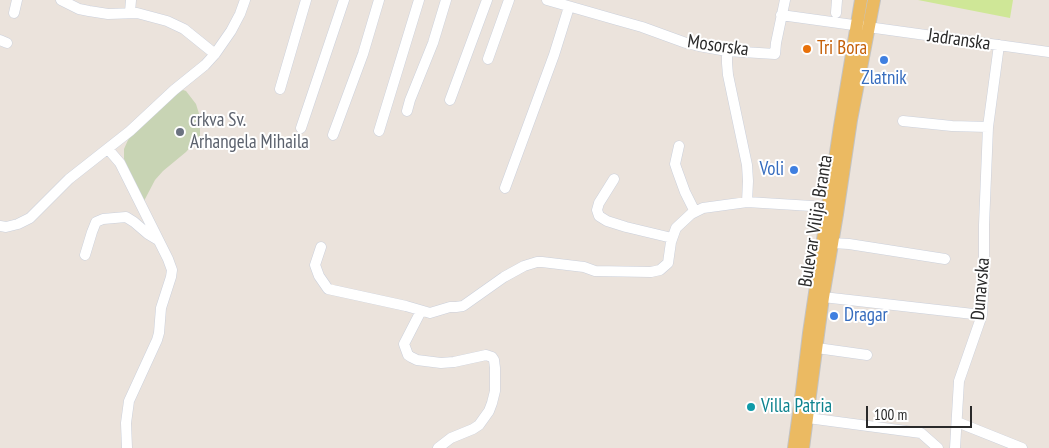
<!DOCTYPE html>
<html>
<head>
<meta charset="utf-8">
<style>
  body { margin:0 }
  #map { position:relative; width:1049px; height:448px; overflow:hidden; background:#ebe3dc; font-family:"PT Sans Narrow",sans-serif }
  canvas { display:block }
  .scale { position:absolute; left:866px; top:406px; width:106px; height:22px; box-sizing:border-box; border:2px solid #2a2a2a; border-top:0; padding-left:6px; font-size:15px; line-height:18px; white-space:nowrap; color:#2a2a2a; -webkit-text-stroke:4px #fff; paint-order:stroke }
</style>
</head>
<body>
<div id="map">
<canvas width="1049" height="448"></canvas>
<div class="scale">100 m</div>
</div>
<script>
const ctx = document.querySelector('canvas').getContext('2d');
ctx.lineJoin = 'round';
function fillPath(path, color) {
  ctx.fillStyle = color;
  ctx.fill(path, 'evenodd');
}
function shape(rows) {
  const path = new Path2D();
  for (const r of rows) {
    path.moveTo(r[0], r[1]);
    for (let i = 2; i < r.length; i += 2) path.lineTo(r[i], r[i + 1]);
  }
  return path;
}
function strokePath(path, color, width, dash) {
  ctx.strokeStyle = color;
  ctx.lineWidth = width;
  ctx.lineCap = dash ? 'butt' : 'round';
  ctx.setLineDash(dash || []);
  ctx.stroke(path);
}
function write(font, color, halo, rows, align = 'center') {
  ctx.font = font + ' "PT Sans Narrow",sans-serif';
  ctx.lineWidth = 4;
  ctx.setLineDash([]);
  ctx.textBaseline = 'middle';
  ctx.strokeStyle = halo;
  ctx.fillStyle = color;
  for (const [text, x, y, turn = 0] of rows) {
    ctx.save();
    ctx.translate(x, y);
    ctx.rotate((+turn || 0) * Math.PI / 180);
    ctx.textAlign = isNaN(turn) ? turn : align;
    if (halo) ctx.strokeText(text, 0, 0);
    ctx.fillText(text, 0, 0);
    ctx.restore();
  }
}
fillPath(shape([
  [183,90,186,91,196,104,200,117,200,136,186,152,163,171,155,180,144,201,142,200,124,159,124,149,128,140,136,130,180,91]
]), '#c8d4b4');
fillPath(shape([
  [918,0,1013,0,1010,18]
]), '#cfe797');
const minor = shape([
  [61,0,79,9,89,11,108,14,137,13,167,21,184,29,215,54],
  [547,0,617,20,642,27,686,43,699,46,727,51,775,54,776,43,785,0],
  [130,12,131,0],
  [14,13,17,0],
  [836,13,837,0],
  [781,15,1049,52],
  [0,40,7,43],
  [727,51,727,63,728,75,747,165,748,181,747,202],
  [488,59,509,0],
  [280,89,306,0],
  [450,100,487,0],
  [407,111,410,100,433,43,446,0],
  [903,121,952,126,988,127],
  [301,128,344,0],
  [379,131,419,0],
  [333,135,363,54,379,0],
  [679,146,675,164,677,170,685,192,695,212],
  [108,149,120,163,168,259,172,270,171,277,161,308,159,333,157,340,129,401,126,423,127,448],
  [614,179,599,203,597,210,599,216,607,221,626,227,672,238],
  [505,188,554,55,569,7],
  [0,226,6,227,18,224,30,218,69,179,130,131,174,90,205,65,215,54,231,31,240,14,245,0],
  [832,243,849,244,945,259],
  [321,247,315,265,319,276,328,289,406,306,430,313,450,307,456,307,463,306,504,277,524,266,537,262,542,262,584,267,595,271,651,272,660,270,668,263,671,242,676,228,691,214,703,208,747,202,828,207],
  [85,255,92,232,96,222,103,219,126,217,134,222,148,234,158,240],
  [823,297,982,315],
  [421,311,404,344,408,355,411,357,417,360,441,363,454,362,486,355,492,357,494,360,495,368,495,391,492,403,489,411,479,425,473,429,451,438,438,448],
  [817,348,867,355],
  [808,418,921,433,938,448],
  [957,422,1022,448],
  [955,448,959,381,982,315,984,272,984,225,988,127,999,45]
]);
const major = shape([
  [794,448,802,391,809,333,840,126,861,0],
  [803,448,823,297,837,214,851,120,874,0]
]);
strokePath(minor, '#cbd0db', 11);
strokePath(major, '#c3c3c3', 14);
strokePath(minor, '#fff', 10);
strokePath(major, '#ebba62', 12);
for (const [x, y, r, color] of [
  [807,49,5,"#e8710a"],
  [884,60,5,"#3f7fe0"],
  [180,132,5,"#6b7280"],
  [794,170,5,"#3f7fe0"],
  [834,316,5,"#3f7fe0"],
  [751,407,5,"#0f9aa8"]
]) {
  const dot = new Path2D();
  dot.arc(x, y, r, 0, 2 * Math.PI);
  ctx.fillStyle = color;
  ctx.fill(dot);
  strokePath(dot, '#fff', 2);
}
write('19px', '#2a2a2a', '#fff', [
  ["Jadranska",959,40,8],
  ["Mosorska",718,46,8],
  ["Bulevar Vilija Branta",816,221,-81],
  ["Dunavska",981,289,-85]
]);
write('19px', '#c56008', '#fff', [
  ["Tri Bora",817,49]
], 'left');
write('19px', '#366cbe', '#fff', [
  ["Zlatnik",884,79],
  ["Voli",784,170,"right"],
  ["Dragar",844,316,"left"]
]);
write('19px', '#5b616d', '#fff', [
  ["crkva Sv.",190,121],
  ["Arhangela Mihaila",190,143]
], 'left');
write('19px', '#0d838f', '#fff', [
  ["Villa Patria",761,407]
], 'left');
</script>
</body>
</html>
